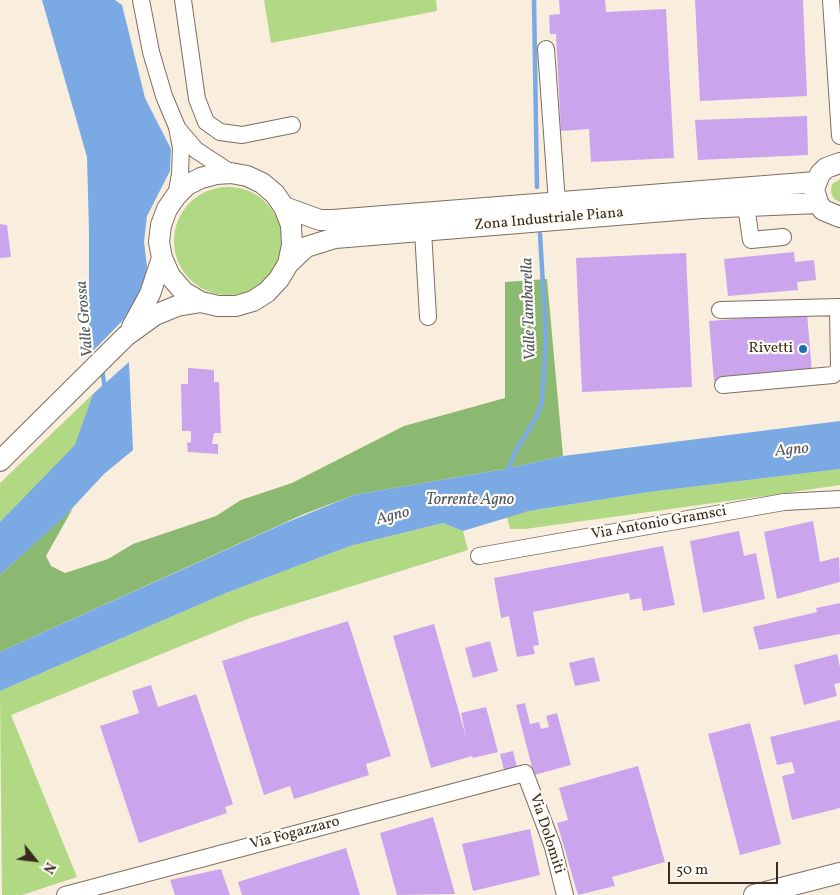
<!DOCTYPE html>
<html>
<head>
<meta charset="utf-8">
<style>
  body { margin:0 }
  #map { position:relative; width:840px; height:895px; overflow:hidden; background:#f9edde; font-family:Vollkorn,serif }
  canvas { display:block }
  .north { position:absolute; left:10px; top:835px; width:50px; height:50px; -webkit-text-stroke:4px #fdfcf7; paint-order:stroke; rotate:119deg; font-size:14px; font-weight:700; line-height:20px; text-align:center; color:#3b2a1e }
  .north::after { content:''; display:block; margin:auto; width:18px; height:22px; background:#3b2a1e; clip-path:polygon(50% 0,100% 100%,50% 72%,0 100%) }
  .scale { position:absolute; left:668px; top:862px; width:110px; height:22px; box-sizing:border-box; border:2px solid #3b2a1e; border-top:0; padding-left:6px; font-size:15px; line-height:18px; white-space:nowrap; color:#3b2a1e; -webkit-text-stroke:4px #fdfcf7; paint-order:stroke }
</style>
</head>
<body>
<div id="map">
<canvas width="840" height="895"></canvas>
<div class="north">N</div>
<div class="scale">50 m</div>
</div>
<script>
const ctx = document.querySelector('canvas').getContext('2d');
ctx.lineJoin = 'round';
function fillPath(path, color) {
  ctx.fillStyle = color;
  ctx.fill(path, 'evenodd');
}
function shape(rows) {
  const path = new Path2D();
  for (const r of rows) {
    if (r.length === 3) {
      path.moveTo(r[0] + r[2], r[1]);
      path.arc(r[0], r[1], r[2], 0, 2 * Math.PI);
      continue;
    }
    path.moveTo(r[0], r[1]);
    for (let i = 2; i < r.length; i += 2) path.lineTo(r[i], r[i + 1]);
  }
  return path;
}
function strokePath(path, color, width, dash) {
  ctx.strokeStyle = color;
  ctx.lineWidth = width;
  ctx.lineCap = dash ? 'butt' : 'round';
  ctx.setLineDash(dash || []);
  ctx.stroke(path);
}
function write(font, color, halo, rows, align = 'center') {
  ctx.font = font + ' Vollkorn,serif';
  ctx.lineWidth = 4.5;
  ctx.setLineDash([]);
  ctx.textBaseline = 'middle';
  ctx.strokeStyle = halo;
  ctx.fillStyle = color;
  for (const [text, x, y, turn = 0] of rows) {
    ctx.save();
    ctx.translate(x, y);
    ctx.rotate((+turn || 0) * Math.PI / 180);
    ctx.textAlign = isNaN(turn) ? turn : align;
    if (halo) ctx.strokeText(text, 0, 0);
    ctx.fillText(text, 0, 0);
    ctx.restore();
  }
}
fillPath(shape([
  [264,0,436,0,437,11,271,43],
  [840,179,840,202,834,199,831,192,832,184],
  [228,241,54],
  [93,394,76,445,0,522,0,483],
  [840,469,840,485,779,494,525,529,510,529,507,517,529,511,649,492],
  [443,523,463,531,468,550,250,618,11,715,77,877,22,895,2,895,0,691,226,593,350,546]
]), '#b1d983');
fillPath(shape([
  [547,279,563,456,510,468,354,495,304,514,0,652,0,575,73,508,46,556,51,566,65,573,108,559,133,544,216,516,241,500,292,483,404,426,505,398,505,282]
]), '#8cb971');
fillPath(shape([
  [42,0,115,0,122,5,145,98,171,149,170,171,147,216,144,242,147,266,144,289,130,313,89,355,89,231,87,157],
  [129,362,133,450,104,474,64,517,0,575,0,522,75,445,93,394],
  [840,421,840,469,649,492,529,511,463,531,443,523,350,546,226,593,0,691,0,652,283,524,354,495,510,468,563,456]
]), '#7aa9e4');
strokePath(shape([
  [534,0,537,187],
  [102,369,105,389],
  [507,474,514,454,537,416,542,401,546,337,540,234]
]), '#7aa9e4', 4.5);
fillPath(shape([
  [559,0,605,0,606,12,666,9,674,158,591,162,589,129,561,131,556,34,550,34,549,15,560,14],
  [695,0,803,0,807,96,700,101],
  [807,116,808,155,698,160,695,120],
  [0,224,7,225,11,257,0,258],
  [794,252,795,262,814,260,816,280,797,282,798,290,728,296,724,259],
  [686,253,692,387,582,392,576,258],
  [807,313,812,373,714,381,709,321],
  [188,368,214,370,214,382,219,382,221,433,214,433,212,444,218,444,218,454,188,452,187,443,191,442,191,431,182,431,181,384,188,384],
  [813,521,820,562,839,557,840,582,777,599,764,532],
  [739,531,744,556,756,553,765,599,703,613,690,541],
  [663,546,675,605,643,611,641,598,630,600,629,593,533,612,539,645,533,646,535,654,517,657,509,616,501,618,494,578],
  [840,603,840,634,759,650,753,627,817,612,816,608],
  [348,621,391,756,366,764,369,775,294,799,290,786,264,795,222,661],
  [434,624,466,737,461,713,486,707,498,752,473,758,472,756,431,768,393,636],
  [490,641,498,671,473,678,465,648],
  [837,654,840,667,840,683,834,684,837,696,804,705,794,665],
  [594,657,600,681,575,686,569,663],
  [151,685,158,707,196,694,233,804,225,807,227,813,139,843,100,726,139,713,132,691],
  [525,703,530,724,539,722,541,729,549,727,546,716,557,713,571,765,534,775,516,705],
  [840,720,840,808,792,820,782,776,795,773,792,762,777,765,770,737],
  [750,723,781,844,740,855,708,734],
  [513,751,517,767,504,770,500,754],
  [638,766,665,862,612,877,615,886,578,895,557,823,568,820,559,788],
  [433,817,455,894,397,895,380,833],
  [530,829,540,875,473,891,462,844],
  [346,848,360,895,242,895,238,882],
  [221,869,230,895,175,895,170,880]
]), '#caa5ee');
const minor = shape([
  [141,0,151,52,164,96,177,127,181,148,180,174,176,196],
  [183,0,197,99,206,122,220,132,242,135,292,125],
  [831,0,840,136],
  [546,49,557,203],
  [178,129,196,150,231,173],
  [746,206,751,240,783,237],
  [423,231,428,317],
  [720,310,840,307],
  [723,385,833,375,839,370,838,307],
  [479,556,784,502,840,499],
  [65,895,525,773,553,847,565,895]
]);
const major = shape([
  [840,163,826,168,820,174,814,189,818,203,823,210,840,217],
  [284,207,320,220,333,220,816,182],
  [288,264,306,247,335,238,702,208,818,203],
  [132,327,150,294,162,258],
  [0,461,126,336,155,315,177,306,201,302,218,306,236,306,253,301,267,292,279,279,288,264,292,245,291,225,284,207,275,194,262,183,247,176,231,173,216,174,201,178,187,185,176,196,167,209,161,225,159,242,162,258,170,276,184,292,201,302],
  [754,895,840,873]
]);
strokePath(minor, '#7e6e61', 18);
strokePath(major, '#7e6e61', 22);
strokePath(minor, '#fff', 16);
strokePath(major, '#fff', 20);
for (const [x, y, r, color] of [
  [803,349,5,"#1f6fb2"]
]) {
  const dot = new Path2D();
  dot.arc(x, y, r, 0, 2 * Math.PI);
  ctx.fillStyle = color;
  ctx.fill(dot);
  strokePath(dot, '#fdfcf7', 2);
}
write('15px', '#3b2a1e', '#fdfcf7', [
  ["Zona Industriale Piana",549,220,-5],
  ["Via Antonio Gramsci",659,524,-10],
  ["Via Fogazzaro",295,834,-15],
  ["Via Dolomiti",546,834,72]
]);
write('15px', '#3b2a1e', '#fdfcf7', [
  ["Rivetti",793,349]
], 'right');
write('italic 16px', '#515663', '#fdfcf7', [
  ["Valle Tambarella",530,309,-92],
  ["Valle Grossa",86,319,-95],
  ["Agno",792,451,-5],
  ["Torrente Agno",470,501],
  ["Agno",393,517,-14]
]);
</script>
</body>
</html>
